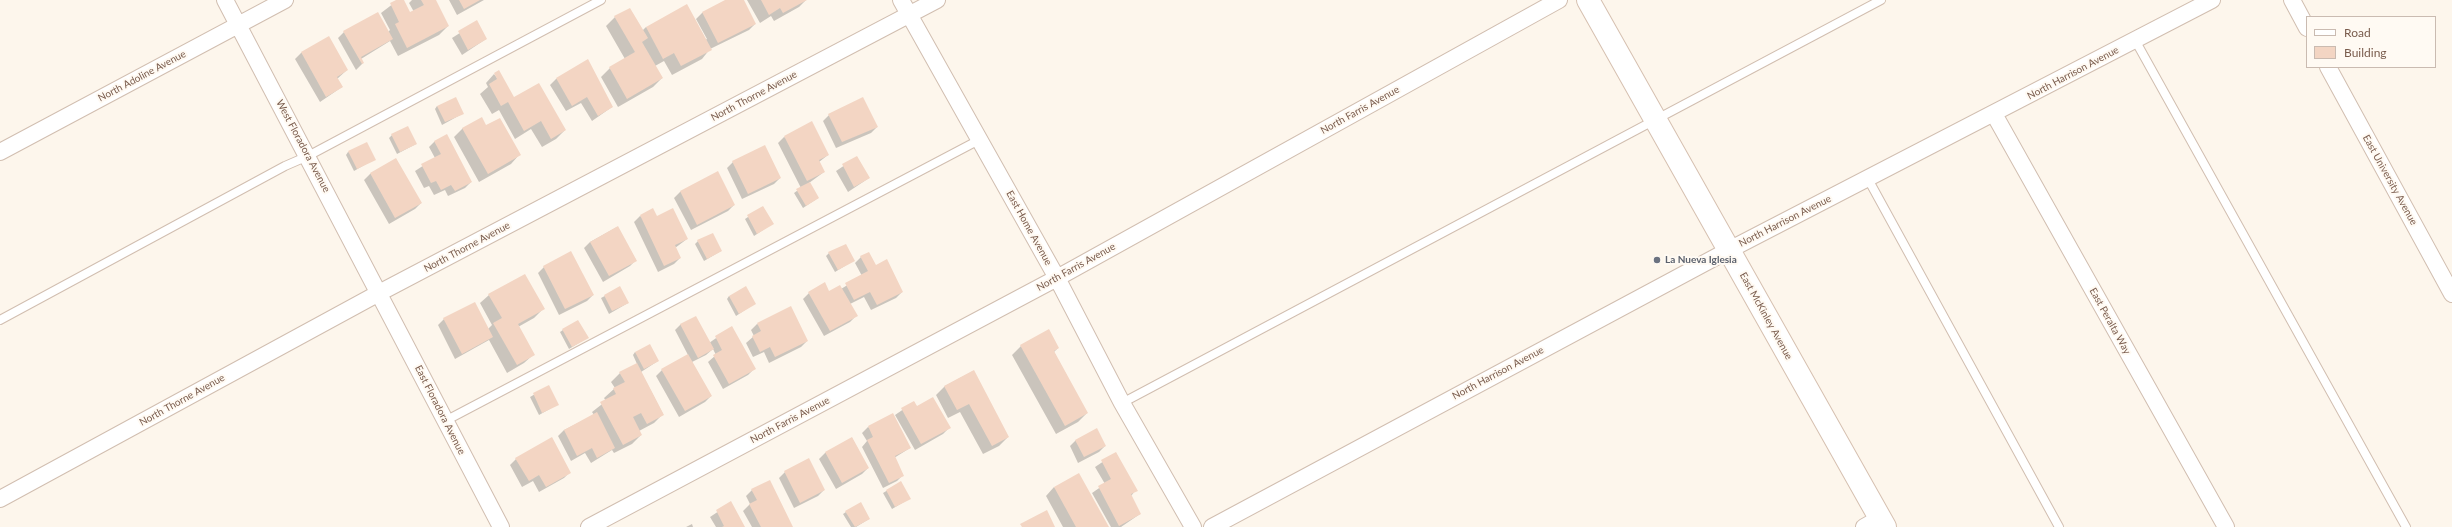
<!DOCTYPE html>
<html>
<head>
<meta charset="utf-8">
<style>
  body { margin:0 }
  #map { position:relative; width:2452px; height:527px; overflow:hidden; background:#fdf6ec; font-family:Lato,sans-serif }
  canvas { display:block }
  .legend { position:absolute; left:2306px; top:16px; width:130px; height:52px; box-sizing:border-box; background:#fffaf3; border:1px solid #cabbb1; margin:0; padding:5px 7px; list-style:none; font-size:12px; color:#7a5c4d }
  .legend li { display:flex; align-items:center; gap:8px; height:20px }
  .legend b { width:20px; border:1px solid #cabbb1 }
</style>
</head>
<body>
<div id="map">
<canvas width="2452" height="527"></canvas>
<ul class="legend">
<li><b style="height:5px;background:#fff"></b>Road</li>
<li><b style="height:11px;background:#f3d5c3"></b>Building</li>
</ul>
</div>
<script>
const ctx = document.querySelector('canvas').getContext('2d');
ctx.lineJoin = 'round';
function fillPath(path, color) {
  ctx.fillStyle = color;
  ctx.fill(path, 'evenodd');
}
function shape(rows) {
  const path = new Path2D();
  for (const r of rows) {
    path.moveTo(r[0], r[1]);
    for (let i = 2; i < r.length; i += 2) path.lineTo(r[i], r[i + 1]);
  }
  return path;
}
function strokePath(path, color, width, dash) {
  ctx.strokeStyle = color;
  ctx.lineWidth = width;
  ctx.lineCap = dash ? 'butt' : 'round';
  ctx.setLineDash(dash || []);
  ctx.stroke(path);
}
function write(font, color, halo, rows, align = 'center') {
  ctx.font = font + ' Lato,sans-serif';
  ctx.lineWidth = 4;
  ctx.setLineDash([]);
  ctx.textBaseline = 'middle';
  ctx.strokeStyle = halo;
  ctx.fillStyle = color;
  for (const [text, x, y, turn = 0] of rows) {
    ctx.save();
    ctx.translate(x, y);
    ctx.rotate((+turn || 0) * Math.PI / 180);
    ctx.textAlign = isNaN(turn) ? turn : align;
    if (halo) ctx.strokeText(text, 0, 0);
    ctx.fillText(text, 0, 0);
    ctx.restore();
  }
}
fillPath(shape([
  [398,0,403,0,410,14,414,12,409,3,412,0,435,0,448,26,439,35,398,56,390,41,361,59,363,63,356,70,338,38,344,32,388,32,390,30,381,13],
  [449,0,484,0,457,15],
  [727,0,743,0,755,24,749,30,710,49,702,59,672,75,664,61,655,66,662,78,653,87,618,107,601,77,610,68,625,59,606,26,615,17,642,31,646,27,705,40,707,39,696,19,702,13],
  [747,0,806,0,799,7,774,21,771,16,760,23],
  [477,22,486,39,462,55,452,38],
  [328,38,347,70,337,79,342,87,320,102,295,59,301,53],
  [587,61,612,107,592,121,581,103,566,111,550,85,556,79],
  [494,74,514,98,565,130,556,139,542,147,531,129,515,139,499,110,492,114,480,94,488,87,486,83],
  [437,106,462,114,442,125,435,109],
  [829,115,877,127,871,133,836,148,823,121],
  [486,127,519,155,511,164,479,182,454,137,463,128],
  [392,135,416,144,397,154,389,138],
  [784,137,828,155,819,162,824,172,809,183,818,198,803,208,794,193,801,188,778,143],
  [435,141,471,182,465,188,448,196,445,190,434,195,429,186,424,188,415,171,435,158,429,147],
  [348,152,375,159,354,171,346,155],
  [857,157,869,178,848,192,836,171],
  [396,159,421,203,415,209,389,224,364,180,370,174],
  [733,162,780,178,774,184,742,199,727,168],
  [717,173,734,205,728,211,691,230,674,198,680,192],
  [763,207,772,224,754,236,745,219],
  [640,216,687,239,675,248,680,258,674,264,658,272,634,222],
  [617,227,636,260,630,266,603,282,584,248,590,242],
  [698,241,721,251,704,261,695,244],
  [829,253,853,261,835,272,826,256],
  [861,257,875,266,902,292,896,298,871,310,864,297,850,304,856,316,850,322,824,336,803,299,809,293,829,292,841,289,862,276,855,263],
  [544,267,593,295,587,301,559,315,538,273],
  [620,288,628,303,609,314,601,298],
  [489,295,543,309,534,318,518,327,533,355,524,363,507,373,489,340,455,359,438,325,444,319,488,329,492,325,480,303],
  [729,296,754,304,736,316,727,299],
  [681,324,709,343,732,327,754,369,748,375,723,389,708,362,716,355,713,349,706,355,692,362,711,396,705,402,679,417,656,376,662,370,688,355,675,330],
  [757,324,807,341,801,347,769,363,764,352,753,357,746,343,754,336,751,330],
  [563,330,587,338,569,349,560,332],
  [1048,331,1058,348,1054,352,1087,413,1078,422,1056,434,1012,355,1021,346],
  [635,352,658,361,641,372,663,414,654,423,639,431,641,435,632,444,614,453,612,450,591,463,585,453,571,461,558,436,564,430,594,415,592,412,606,401,604,398,615,388,611,382,620,373,637,364,633,355],
  [973,371,1008,437,999,446,983,454,960,412,948,418,936,395,945,386],
  [549,386,557,405,539,415,530,397],
  [914,402,917,407,949,428,943,434,915,450,895,415],
  [868,427,910,448,894,458,903,475,897,481,883,488,862,447,867,441,862,433],
  [852,438,868,468,862,474,836,489,819,459,825,453],
  [1076,440,1105,446,1099,452,1078,463,1070,446],
  [1116,453,1136,490,1131,496,1140,514,1121,527,1111,527,1092,493,1105,484,1095,467],
  [516,459,570,472,564,478,539,492,533,481,522,487,510,465],
  [785,472,824,490,818,496,794,508,779,478],
  [901,482,909,499,892,509,883,493],
  [1054,487,1108,527,1063,527,1046,496],
  [752,490,792,527,752,527,743,511,750,504,746,496],
  [731,503,744,527,716,527,710,517],
  [846,512,869,519,856,527,851,527,843,514],
  [692,524,693,527,686,527]
]), '#0003');
fillPath(shape([
  [396,0,404,0,410,12,424,5,421,0,436,0,449,26,407,48,395,24,399,22,390,3],
  [459,0,480,0,464,9],
  [725,0,744,0,756,24,718,43,702,12],
  [761,0,807,0,783,13,780,8,769,15],
  [687,4,712,50,681,66,674,53,663,59,646,27],
  [630,8,648,38,642,42,663,78,627,99,609,67,635,52,614,16],
  [378,12,393,39,361,57,364,63,362,64,343,31],
  [477,20,487,39,468,50,458,31],
  [329,36,348,70,337,77,343,87,326,97,301,52],
  [588,59,613,107,598,116,587,97,572,106,556,78],
  [499,70,514,97,539,83,566,130,551,139,541,121,524,131,508,102,501,106,489,84,497,79,494,73],
  [456,97,464,114,445,122,437,106],
  [863,97,878,127,842,142,828,114],
  [482,117,486,125,500,118,521,155,488,174,462,128],
  [812,121,829,155,819,160,825,172,807,181,784,136],
  [408,126,417,144,400,152,391,134],
  [447,134,472,182,455,191,451,185,441,190,436,181,431,183,421,164,441,154,434,141],
  [367,142,376,160,357,169,348,151],
  [765,145,781,178,748,194,732,161],
  [857,156,870,178,854,187,842,164],
  [396,158,422,203,395,218,370,173],
  [718,171,735,205,697,225,680,191],
  [810,182,819,198,806,206,796,189],
  [763,206,774,224,757,234,747,215],
  [653,208,657,216,673,208,688,239,675,245,681,258,664,266,640,215],
  [618,226,637,261,609,276,590,242],
  [713,233,722,251,707,259,697,240],
  [846,244,855,261,838,270,828,252],
  [571,251,594,295,565,309,543,266],
  [869,252,876,265,887,259,903,292,877,305,870,292,854,300,845,283,868,271,860,256],
  [525,274,545,309,518,324,535,355,517,365,493,323,502,318,488,294],
  [825,282,829,291,840,285,858,316,830,331,808,292],
  [620,286,629,303,612,311,604,295],
  [746,286,756,304,739,314,729,296],
  [475,302,493,337,462,354,443,318],
  [791,306,808,341,775,357,770,347,760,352,752,336,761,331,757,323],
  [696,316,714,349,698,358,680,324],
  [578,320,589,338,572,347,562,329],
  [732,326,756,369,729,384,713,355,722,350,715,336],
  [1049,329,1059,348,1054,351,1088,413,1065,426,1020,345],
  [650,344,659,361,644,369,635,352],
  [688,354,712,396,685,411,661,369],
  [637,363,664,415,647,424,641,413,633,417,642,435,623,445,600,402,616,394,613,388,625,382,619,372],
  [974,370,1009,437,992,446,969,404,957,410,944,386],
  [549,385,559,405,542,413,533,393],
  [933,397,951,428,921,444,901,408,914,401,917,406],
  [597,412,615,448,597,458,592,448,577,456,564,430],
  [893,413,911,448,895,456,904,476,889,483,867,440,873,437,868,426],
  [1097,428,1106,446,1084,457,1075,440],
  [552,437,571,473,546,487,539,475,529,481,515,458],
  [852,437,869,468,842,483,825,452],
  [1116,452,1138,491,1131,494,1141,514,1119,526,1098,486,1111,479,1101,460],
  [809,458,825,490,800,503,784,471],
  [1079,473,1109,527,1076,527,1054,487],
  [770,480,793,527,761,527,749,504,757,500,751,489],
  [901,481,911,499,895,507,886,490],
  [731,501,745,527,722,527,724,526,716,510],
  [861,502,870,519,855,527,845,511],
  [1047,510,1055,527,1022,527,1020,524]
]), '#f3d5c3');
const lane = shape([
  [2135,40,2406,527],
  [1868,179,2059,527],
  [0,320,285,166,308,156,601,0],
  [1122,403,1881,0],
  [445,421,979,140]
]);
const street = shape([
  [225,0,501,527],
  [901,0,1057,278,1122,403,1193,527],
  [2292,0,2307,28],
  [2328,67,2452,294],
  [1994,114,2226,527],
  [0,152,285,0],
  [0,499,379,293,937,0],
  [589,527,1057,278,1559,0],
  [1212,527,1729,250,2212,0],
  [1864,527,1880,518]
]);
const secondary = shape([
  [1588,0,1885,527]
]);
strokePath(lane, '#d1beb0', 10);
strokePath(street, '#d1beb0', 18);
strokePath(secondary, '#d6c0b0', 24);
strokePath(lane, '#fff', 8);
strokePath(street, '#fff', 16);
strokePath(secondary, '#fff', 22);
for (const [x, y, r, color] of [
  [1657,260,4,"#6b7280"]
]) {
  const dot = new Path2D();
  dot.arc(x, y, r, 0, 2 * Math.PI);
  ctx.fillStyle = color;
  ctx.fill(dot);
  strokePath(dot, '#fffaf3', 1.5);
}
write('10px', '#7a5c4d', '#fffaf3', [
  ["North Harrison Avenue",2073,73,-28],
  ["North Adoline Avenue",142,76,-28],
  ["North Thorne Avenue",754,96,-28],
  ["North Farris Avenue",1360,110,-29],
  ["West Floradora Avenue",303,146,62],
  ["East University Avenue",2390,180,61],
  ["North Harrison Avenue",1785,221,-27],
  ["East Home Avenue",1029,228,61],
  ["North Thorne Avenue",467,247,-28],
  ["North Farris Avenue",1076,267,-29],
  ["East McKinley Avenue",1766,316,61],
  ["East Peralta Way",2110,321,61],
  ["North Harrison Avenue",1498,373,-28],
  ["North Thorne Avenue",182,400,-29],
  ["East Floradora Avenue",440,410,63],
  ["North Farris Avenue",790,420,-28]
]);
write('bold 10px', '#5b616d', '#fffaf3', [
  ["La Nueva Iglesia",1665,260]
], 'left');
</script>
</body>
</html>
